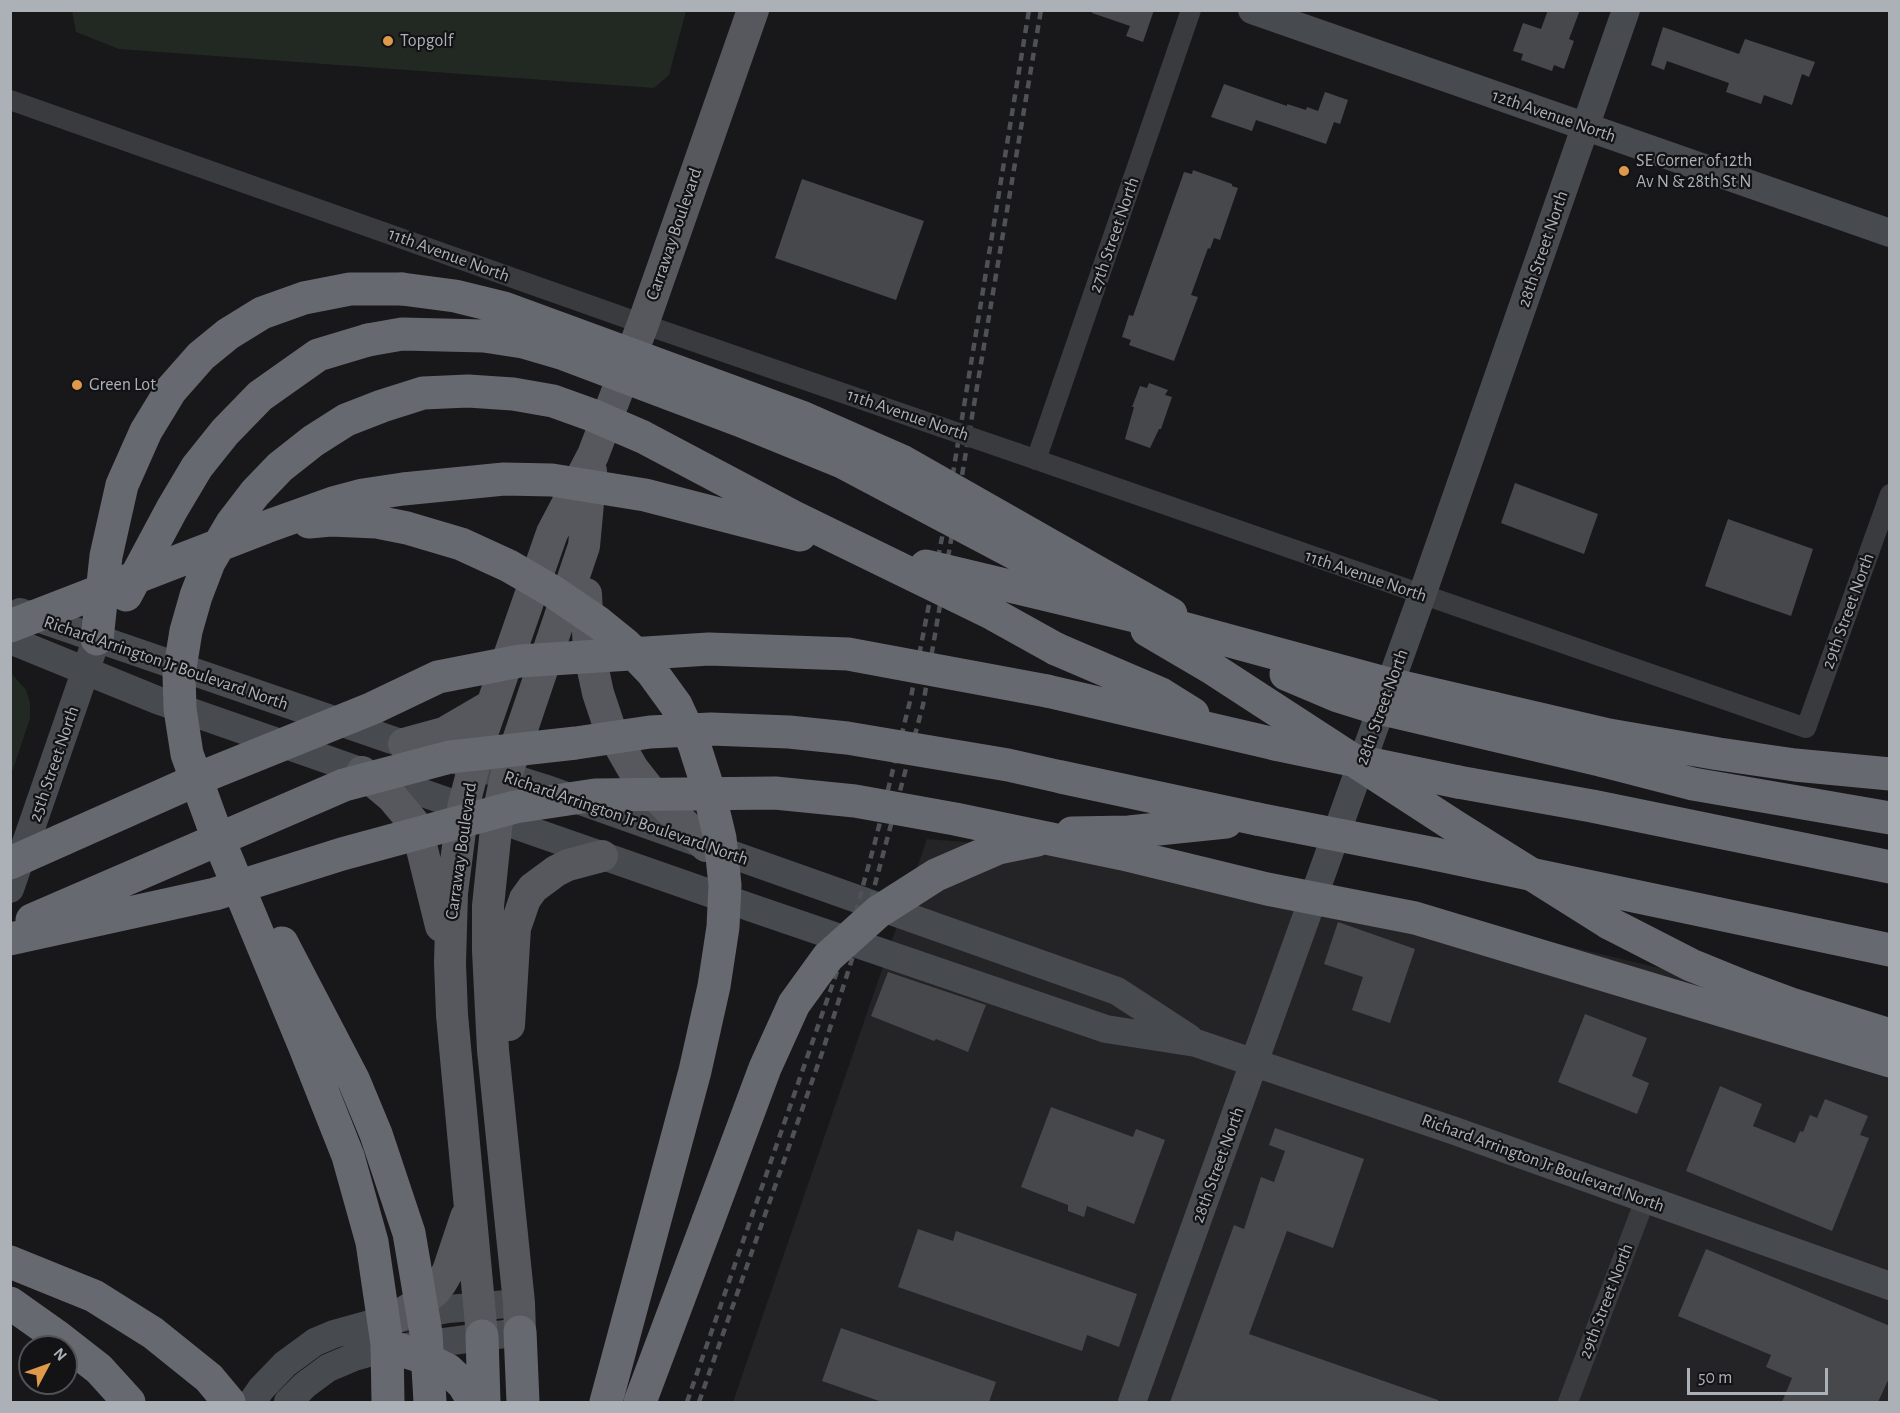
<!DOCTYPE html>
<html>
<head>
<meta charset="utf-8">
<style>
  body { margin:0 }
  #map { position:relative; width:1900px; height:1413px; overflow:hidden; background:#18181a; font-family:"Alegreya Sans",sans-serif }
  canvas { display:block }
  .frame { position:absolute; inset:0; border:12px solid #acb1b8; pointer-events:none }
  .north { position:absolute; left:18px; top:1335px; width:60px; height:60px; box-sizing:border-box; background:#131315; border:2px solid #505256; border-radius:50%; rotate:49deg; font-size:16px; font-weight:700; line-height:24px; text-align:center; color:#acb1b8 }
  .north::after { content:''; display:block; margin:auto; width:21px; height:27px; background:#de994b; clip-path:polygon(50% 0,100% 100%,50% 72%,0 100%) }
  .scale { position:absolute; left:1687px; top:1368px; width:141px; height:27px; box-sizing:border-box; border:3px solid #acb1b8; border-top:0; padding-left:8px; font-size:18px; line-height:21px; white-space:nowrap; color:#acb1b8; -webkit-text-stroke:4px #131315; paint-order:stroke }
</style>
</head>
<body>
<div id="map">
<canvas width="1900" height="1413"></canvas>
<div class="frame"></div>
<div class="north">N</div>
<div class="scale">50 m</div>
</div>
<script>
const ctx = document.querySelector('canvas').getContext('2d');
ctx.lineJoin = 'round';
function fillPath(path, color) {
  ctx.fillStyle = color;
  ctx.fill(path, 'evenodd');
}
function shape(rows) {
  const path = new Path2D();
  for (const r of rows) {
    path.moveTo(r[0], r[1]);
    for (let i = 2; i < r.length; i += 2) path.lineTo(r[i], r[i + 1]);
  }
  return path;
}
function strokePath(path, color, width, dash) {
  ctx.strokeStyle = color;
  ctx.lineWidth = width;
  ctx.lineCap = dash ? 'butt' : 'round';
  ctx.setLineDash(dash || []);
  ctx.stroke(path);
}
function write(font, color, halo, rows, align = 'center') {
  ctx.font = font + ' "Alegreya Sans",sans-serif';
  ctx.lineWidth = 4.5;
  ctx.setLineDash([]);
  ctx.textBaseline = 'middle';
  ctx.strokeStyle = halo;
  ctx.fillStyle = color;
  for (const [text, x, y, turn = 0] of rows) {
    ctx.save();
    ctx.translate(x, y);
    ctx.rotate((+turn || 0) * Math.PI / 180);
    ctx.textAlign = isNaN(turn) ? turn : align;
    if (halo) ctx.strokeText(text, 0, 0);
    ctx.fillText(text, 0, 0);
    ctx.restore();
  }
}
fillPath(shape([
  [927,839,1216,862,1889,1023,1889,1402,733,1402]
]), '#242426');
fillPath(shape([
  [72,11,72,10,686,11,669,75,654,88,119,49,76,32],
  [11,673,26,690,30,703,30,718,11,775]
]), '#222922');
fillPath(shape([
  [1092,10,1154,10,1143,42,1126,36,1130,26,1092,13],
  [1548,10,1580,10,1569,39,1574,41,1564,69,1554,65,1552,71,1521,60,1523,54,1513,51,1523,23,1541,29],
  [1663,27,1739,54,1745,39,1815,62,1809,77,1802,74,1792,105,1764,95,1761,104,1726,92,1729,83,1667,61,1664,70,1651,65],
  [1224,84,1287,106,1287,104,1306,110,1307,107,1318,111,1325,92,1348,100,1340,124,1334,122,1326,144,1256,120,1252,131,1211,117],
  [1193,170,1232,184,1232,186,1238,188,1220,240,1214,238,1210,249,1208,248,1191,295,1198,297,1174,361,1129,345,1131,340,1122,337,1129,315,1133,316,1184,172,1192,174],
  [802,179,924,221,896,300,775,258],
  [1149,383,1168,390,1165,395,1172,397,1161,429,1159,429,1150,448,1125,439,1134,407,1132,407,1140,386,1147,388],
  [1515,483,1598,514,1584,554,1501,523],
  [1728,519,1813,549,1791,616,1705,586],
  [1338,922,1415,949,1390,1023,1352,1010,1363,977,1324,964],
  [888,972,986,1005,968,1052,936,1039,934,1041,871,1016],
  [1585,1014,1647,1038,1632,1076,1649,1083,1637,1114,1558,1082],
  [1720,1086,1762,1104,1753,1126,1795,1143,1800,1131,1803,1132,1810,1115,1817,1118,1825,1099,1868,1116,1860,1135,1869,1138,1832,1231,1686,1171],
  [1051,1107,1133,1137,1136,1129,1165,1140,1134,1224,1087,1206,1084,1217,1068,1211,1068,1205,1021,1187],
  [1275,1128,1364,1159,1333,1248,1287,1231,1249,1334,1438,1400,1438,1402,1170,1402,1234,1225,1244,1229,1261,1177,1274,1182,1285,1151,1269,1145],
  [918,1229,953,1241,956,1231,1137,1294,1119,1347,1087,1335,1082,1351,898,1287],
  [1706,1249,1890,1326,1890,1376,1878,1402,1782,1402,1792,1378,1766,1367,1771,1355,1678,1316],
  [841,1328,996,1382,989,1402,882,1402,822,1381]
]), '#47484c');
strokePath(shape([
  [10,100,643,324,941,427],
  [1017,453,1806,728,1890,494],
  [1036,460,1191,10],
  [1568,1402,1645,1200]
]), '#393b3e', 20);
strokePath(shape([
  [1252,10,1890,233],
  [20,612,392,740,544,788,1117,991,1189,1038],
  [10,640,157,700,755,909,1106,1029,1196,1043,1455,1131,1890,1286],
  [10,889,92,652],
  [252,1402,261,1389,285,1364,315,1342,334,1334,370,1324,448,1309,519,1303],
  [288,1402,305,1385,328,1368,354,1357,376,1351,520,1332],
  [1132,1402,1422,595,1626,10]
]), '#474a4e', 28);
strokePath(shape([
  [586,594,589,651,598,693,610,729,633,769,648,788,706,846],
  [404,744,444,733,492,705],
  [362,772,392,797,413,822,421,845,441,926],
  [509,1025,515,928,525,899,533,888,556,871,568,865,602,856],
  [393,1319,421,1302,435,1291,441,1283,448,1271,466,1217],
  [520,1332,519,1303,493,1050,488,951,488,906,497,819,506,776,584,546,591,471],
  [482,1336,452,1015,450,963,452,893,463,808,483,731,552,533,593,455,643,324,753,10]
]), '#56585d', 32);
strokePath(shape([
  [126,595,172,509,197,467,225,432,260,396,318,355,368,340],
  [97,639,106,556,122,485,146,431,171,390,201,356,228,334,262,313,304,298,350,289,402,289],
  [1056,649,1161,694,1193,714],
  [1047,691,1275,744],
  [1493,708,1609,735,1719,754,1795,765,1890,774],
  [1604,761,1693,784,1890,818],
  [1061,777,1257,819],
  [1458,782,1592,806,1890,867],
  [1072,833,1129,832,1226,822],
  [1435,854,1890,950],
  [1609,923,1691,965,1745,987,1791,1004,1890,1035],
  [10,1262,94,1296,153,1333,209,1378,229,1402],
  [10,1303,58,1337,99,1369,129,1402],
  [520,1332,523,1402],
  [482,1336,484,1402],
  [398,1349,422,1357,448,1370,463,1384,474,1402],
  [640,1402,708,1221]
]), '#66696f', 33);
strokePath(shape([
  [687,1402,848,940,875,842,911,697,945,522,1029,10],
  [699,1402,822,1053,870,903,923,705,1041,10]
]), '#4e5155', 4.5, [8, 6]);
strokePath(shape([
  [941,427,1017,453]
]), '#393b3e', 20);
strokePath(shape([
  [402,289,455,296,504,308,804,418,902,461,1171,614],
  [368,340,402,334,484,336,523,342,564,354,739,420,842,462,1031,562,1089,596],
  [309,522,331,520,377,522,407,528,461,544,509,566,552,591,599,623,625,644,652,672,676,705,694,744,708,788,720,838,725,885,723,927,714,986,695,1071,606,1402],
  [926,566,1164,623,1381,682,1493,708],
  [10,626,266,527,333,503,363,495,403,489,504,479,552,480,645,495,800,535],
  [1147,630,1210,667,1453,825,1609,923],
  [1286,674,1338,696,1370,706,1604,761],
  [1275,744,1458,782],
  [1257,819,1435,854],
  [10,863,212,773,373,708,438,677,520,661,709,649,848,654,1047,691],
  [32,920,344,785,450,757,576,743,650,732,711,729,789,732,847,738,1008,765,1061,777],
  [10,939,215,894,342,854,515,807,595,795,775,793,855,801,955,819,1123,854,1267,889,1415,918,1890,1061],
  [282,943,354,1081,376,1134,409,1233,426,1333,430,1402],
  [708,1221,765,1068,794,1004,828,957,878,912,936,875,998,848,1037,840],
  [388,1402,387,1344,372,1242,348,1156,304,1045,214,828,187,754,180,709,179,674,186,631,196,596,209,562,232,523,255,493,280,467,313,441,346,420,382,406,423,393,468,391,513,394,553,401,592,415,643,437,794,517,993,614,1056,649]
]), '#66696f', 33);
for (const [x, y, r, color] of [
  [388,41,6,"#de994b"],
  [1624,171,6,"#de994b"],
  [77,385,6,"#de994b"]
]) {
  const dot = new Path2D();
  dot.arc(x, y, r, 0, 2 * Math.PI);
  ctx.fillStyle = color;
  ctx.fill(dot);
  strokePath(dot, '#131315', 2);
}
write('18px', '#acb1b8', '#131315', [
  ["Topgolf",400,41],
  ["SE Corner of 12th",1636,161],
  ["Av N & 28th St N",1636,182],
  ["Green Lot",89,385]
], 'left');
write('18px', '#acb1b8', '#131315', [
  ["12th Avenue North",1554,116,19],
  ["Carraway Boulevard",674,234,-71],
  ["27th Street North",1114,235,-71],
  ["28th Street North",1543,249,-71],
  ["11th Avenue North",449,255,20],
  ["11th Avenue North",908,415,19],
  ["11th Avenue North",1366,576,19],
  ["29th Street North",1848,611,-70],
  ["Richard Arrington Jr Boulevard North",166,663,19],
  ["28th Street North",1382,707,-70],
  ["25th Street North",54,764,-71],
  ["Richard Arrington Jr Boulevard North",626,818,19],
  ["Carraway Boulevard",461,851,-82],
  ["Richard Arrington Jr Boulevard North",1543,1163,20],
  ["28th Street North",1218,1165,-70],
  ["29th Street North",1606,1301,-69]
]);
</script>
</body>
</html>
